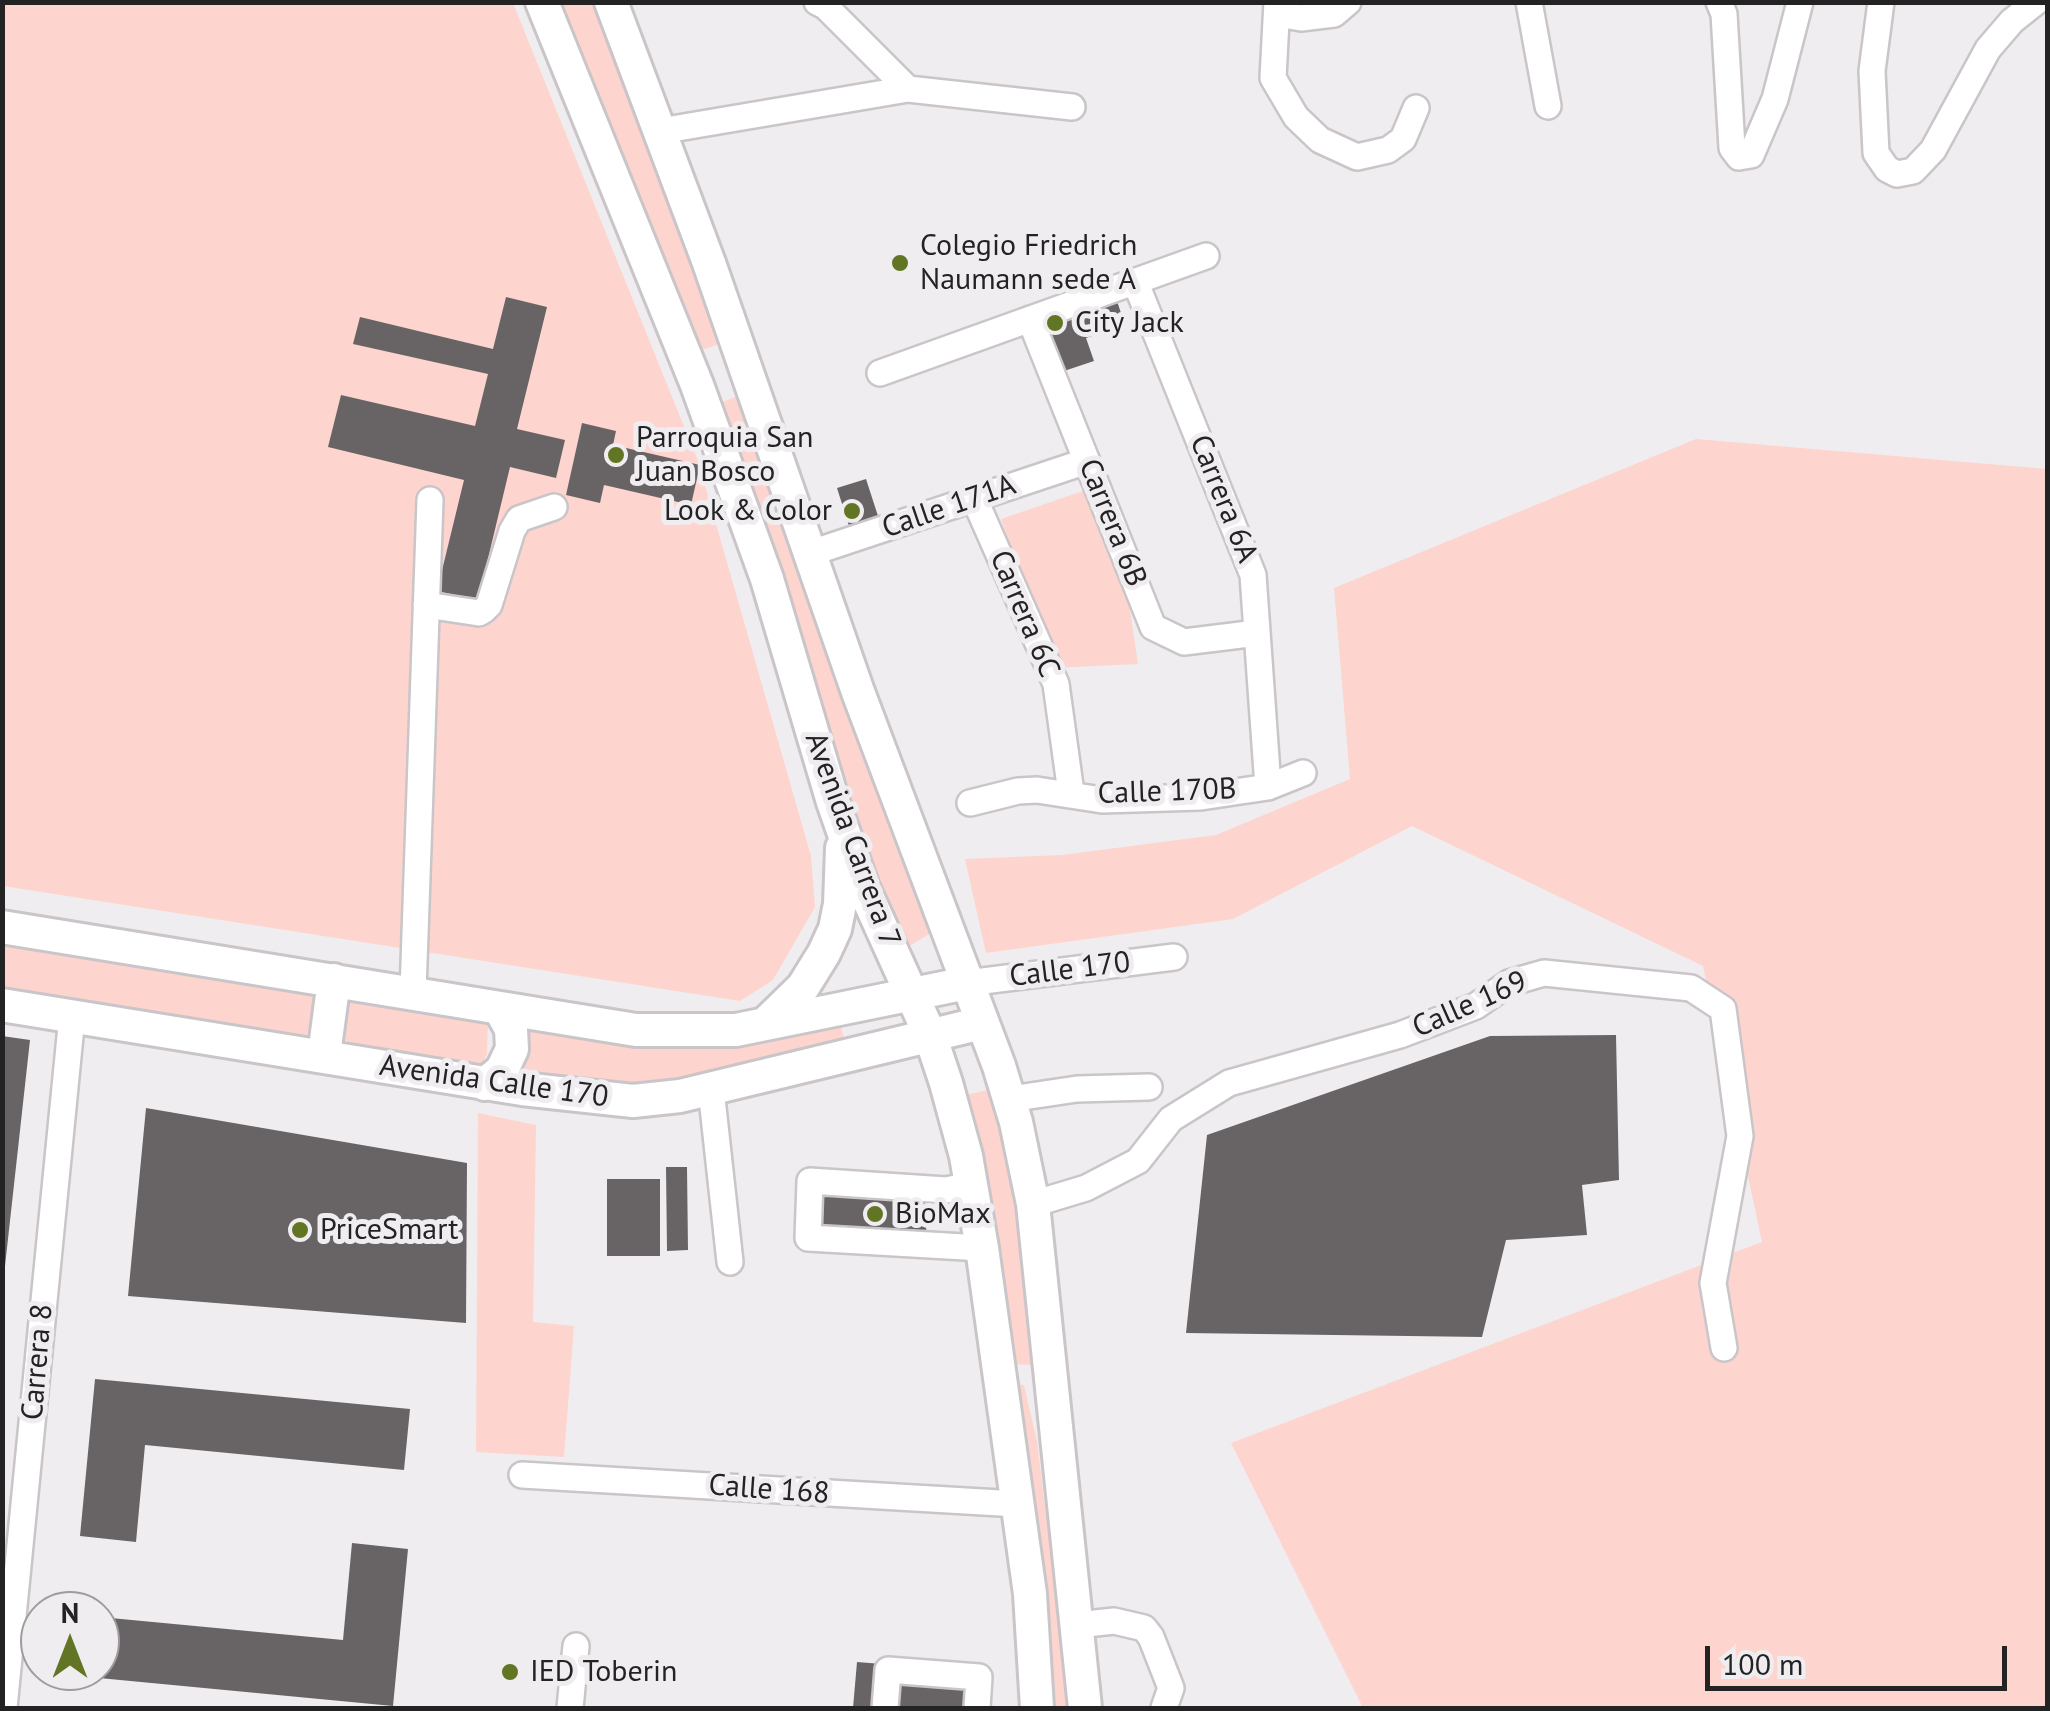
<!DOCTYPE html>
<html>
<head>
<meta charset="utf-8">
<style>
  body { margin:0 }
  #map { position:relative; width:2050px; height:1711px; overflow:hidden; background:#f0edf0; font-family:"PT Sans",sans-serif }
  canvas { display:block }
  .frame { position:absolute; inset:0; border:5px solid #242324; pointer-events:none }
  .north { position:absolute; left:20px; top:1591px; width:100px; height:100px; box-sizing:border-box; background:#f0edf0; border:2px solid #9e9c9e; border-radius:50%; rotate:0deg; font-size:28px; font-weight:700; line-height:40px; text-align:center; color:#242324 }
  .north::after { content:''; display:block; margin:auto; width:35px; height:45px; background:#627524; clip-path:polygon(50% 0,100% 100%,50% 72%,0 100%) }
  .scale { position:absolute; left:1705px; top:1646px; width:302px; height:45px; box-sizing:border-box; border:5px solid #242324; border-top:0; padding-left:12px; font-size:30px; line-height:35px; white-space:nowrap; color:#242324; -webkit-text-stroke:8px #f0edf0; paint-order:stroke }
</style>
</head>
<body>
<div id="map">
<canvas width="2050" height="1711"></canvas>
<div class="frame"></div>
<div class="north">N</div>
<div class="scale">100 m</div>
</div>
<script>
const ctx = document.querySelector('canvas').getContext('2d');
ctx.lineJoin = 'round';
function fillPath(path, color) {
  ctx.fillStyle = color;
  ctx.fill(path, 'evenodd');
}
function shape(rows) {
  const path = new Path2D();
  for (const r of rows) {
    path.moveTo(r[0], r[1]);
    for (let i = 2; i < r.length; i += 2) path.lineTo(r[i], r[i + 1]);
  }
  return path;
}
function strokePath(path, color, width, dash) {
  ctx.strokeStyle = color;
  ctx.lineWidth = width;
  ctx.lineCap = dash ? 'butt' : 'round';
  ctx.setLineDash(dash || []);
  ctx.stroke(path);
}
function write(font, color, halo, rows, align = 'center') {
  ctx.font = font + ' "PT Sans",sans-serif';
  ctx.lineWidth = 10;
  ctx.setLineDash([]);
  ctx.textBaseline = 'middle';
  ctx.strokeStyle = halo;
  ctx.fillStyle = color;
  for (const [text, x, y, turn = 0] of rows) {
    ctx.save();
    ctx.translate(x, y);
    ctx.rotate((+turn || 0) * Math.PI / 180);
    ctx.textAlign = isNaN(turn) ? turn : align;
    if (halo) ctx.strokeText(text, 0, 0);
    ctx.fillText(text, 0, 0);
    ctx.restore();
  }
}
fillPath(shape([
  [2,3,513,3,698,461,811,856,815,907,773,980,740,1001,3,886],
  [556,3,598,3,722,343,699,351],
  [740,395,829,658,931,933,904,949,873,870,831,745,799,626,720,403],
  [1696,439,2047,469,2047,1708,1363,1708,1231,1443,1762,1242,1703,966,1412,826,1233,919,986,953,965,859,1062,855,1216,835,1350,779,1334,588],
  [1083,491,1124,569,1138,664,1053,668,1001,519],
  [2,939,320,994,316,1024,309,1034,291,1038,3,991],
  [343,998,488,1022,487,1054,481,1066,353,1047,340,1035],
  [837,1016,846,1043,745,1063,696,1080,642,1089,516,1074,522,1023],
  [992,1089,1018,1200,1033,1365,1008,1364,966,1095],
  [478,1113,536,1125,533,1322,574,1326,564,1457,476,1452],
  [1016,1384,1024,1385,1037,1441,1070,1708,1051,1708,1044,1589]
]), '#fdd5ce');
fillPath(shape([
  [506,297,547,307,517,429,565,440,556,478,510,467,478,600,437,591,464,480,328,447,341,395,475,426,488,374,353,344,360,317,493,349],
  [1116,298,1125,325,1086,338,1094,361,1064,371,1047,320],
  [582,423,616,431,613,445,700,465,691,505,604,485,600,503,566,495],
  [866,479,878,516,849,526,837,488],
  [1616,1035,1619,1180,1582,1185,1587,1235,1506,1240,1482,1337,1186,1333,1207,1135,1490,1036],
  [2,1036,30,1040,5,1266,2,1266],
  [146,1108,467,1163,466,1323,128,1296],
  [666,1167,687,1167,688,1250,667,1251],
  [607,1179,660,1179,660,1256,607,1256],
  [824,1196,928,1202,926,1232,822,1226],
  [95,1379,410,1409,404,1470,145,1445,136,1542,80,1536],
  [352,1543,408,1549,393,1706,78,1676,78,1671,100,1671,100,1617,343,1640],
  [857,1662,882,1664,878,1708,853,1708],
  [897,1679,974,1686,972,1708,894,1708]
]), '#686465');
const minor = shape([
  [817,2,825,6,908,89],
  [1277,2,1273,78,1296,117,1320,140,1357,157,1388,150,1403,139,1416,108],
  [1529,2,1548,106],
  [1719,2,1724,14,1732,148,1739,157,1751,155,1775,99,1800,2],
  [1881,2,1872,71,1876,153,1887,169,1897,174,1913,171,1933,150,1988,49,2012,21,2036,2],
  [1278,14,1301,18,1334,14,1348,2],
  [660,131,908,89,1072,107],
  [1135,281,1253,575,1268,787],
  [1030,319,1153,627,1184,642,1257,633],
  [880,373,1206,256],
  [974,498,1056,684,1071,793],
  [811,553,1087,461],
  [426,605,479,613,484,610,489,605,512,531,519,519,554,507],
  [970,803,1018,791,1037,790,1102,800,1201,797,1268,787,1303,773],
  [967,983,1174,957],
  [413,992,430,500],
  [711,1089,730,1262],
  [1010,1099,1077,1089,1149,1087],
  [971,1185,946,1190,810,1181,808,1238,982,1248],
  [1033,1204,1086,1188,1138,1161,1171,1119,1229,1083,1400,1035,1476,1006,1509,983,1544,973,1691,988,1723,1009,1740,1136,1713,1283,1724,1348],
  [522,1475,1017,1504],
  [1077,1625,1114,1621,1144,1628,1151,1637,1171,1688,1164,1708],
  [4,1708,72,1016],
  [570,1708,576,1646],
  [885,1708,888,1670,979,1677,977,1708]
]);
const major = shape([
  [542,2,697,385,767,579,833,802,862,885,930,1035,946,1083,966,1156,982,1248,1030,1594,1037,1708],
  [611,2,709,263,858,692,999,1066,1016,1122,1033,1204,1085,1708],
  [2,927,636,1030,736,1030,967,983],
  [2,1005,522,1089,633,1101,680,1096,982,1023],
  [765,1024,803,987,824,953,835,929,840,904,842,848],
  [324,1055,334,980],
  [485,1084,502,1070,512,1049,511,1029,500,1009]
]);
strokePath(minor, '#c9c5c8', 30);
strokePath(major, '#c9c5c8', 38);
strokePath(minor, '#fff', 25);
strokePath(major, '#fff', 32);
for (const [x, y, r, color] of [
  [900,263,10,"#627524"],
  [1055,323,10,"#627524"],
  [616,455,10,"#627524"],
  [852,511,10,"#627524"],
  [875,1214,10,"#627524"],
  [300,1230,10,"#627524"],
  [510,1672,10,"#627524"]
]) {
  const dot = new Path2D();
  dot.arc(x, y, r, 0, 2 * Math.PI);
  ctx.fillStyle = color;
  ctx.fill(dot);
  strokePath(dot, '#f0edf0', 4);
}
write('30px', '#242324', '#f0edf0', [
  ["Colegio Friedrich",920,246],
  ["Naumann sede A",920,280],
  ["City Jack",1075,323],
  ["Parroquia San",636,438],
  ["Juan Bosco",636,472],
  ["Look & Color",832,511,"right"],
  ["BioMax",895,1214],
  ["PriceSmart",320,1230],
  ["IED Toberin",530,1672]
], 'left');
write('30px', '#242324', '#f0edf0', [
  ["Carrera 6A",1223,499,68],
  ["Calle 171A",949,507,-19],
  ["Carrera 6B",1112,523,68],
  ["Carrera 6C",1024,614,67],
  ["Calle 170B",1167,792,-2],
  ["Avenida Carrera 7",852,840,70],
  ["Calle 170",1070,970,-7],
  ["Calle 169",1470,1005,-24],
  ["Avenida Calle 170",494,1082,8],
  ["Carrera 8",38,1362,-85],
  ["Calle 168",769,1490,4]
]);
</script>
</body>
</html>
